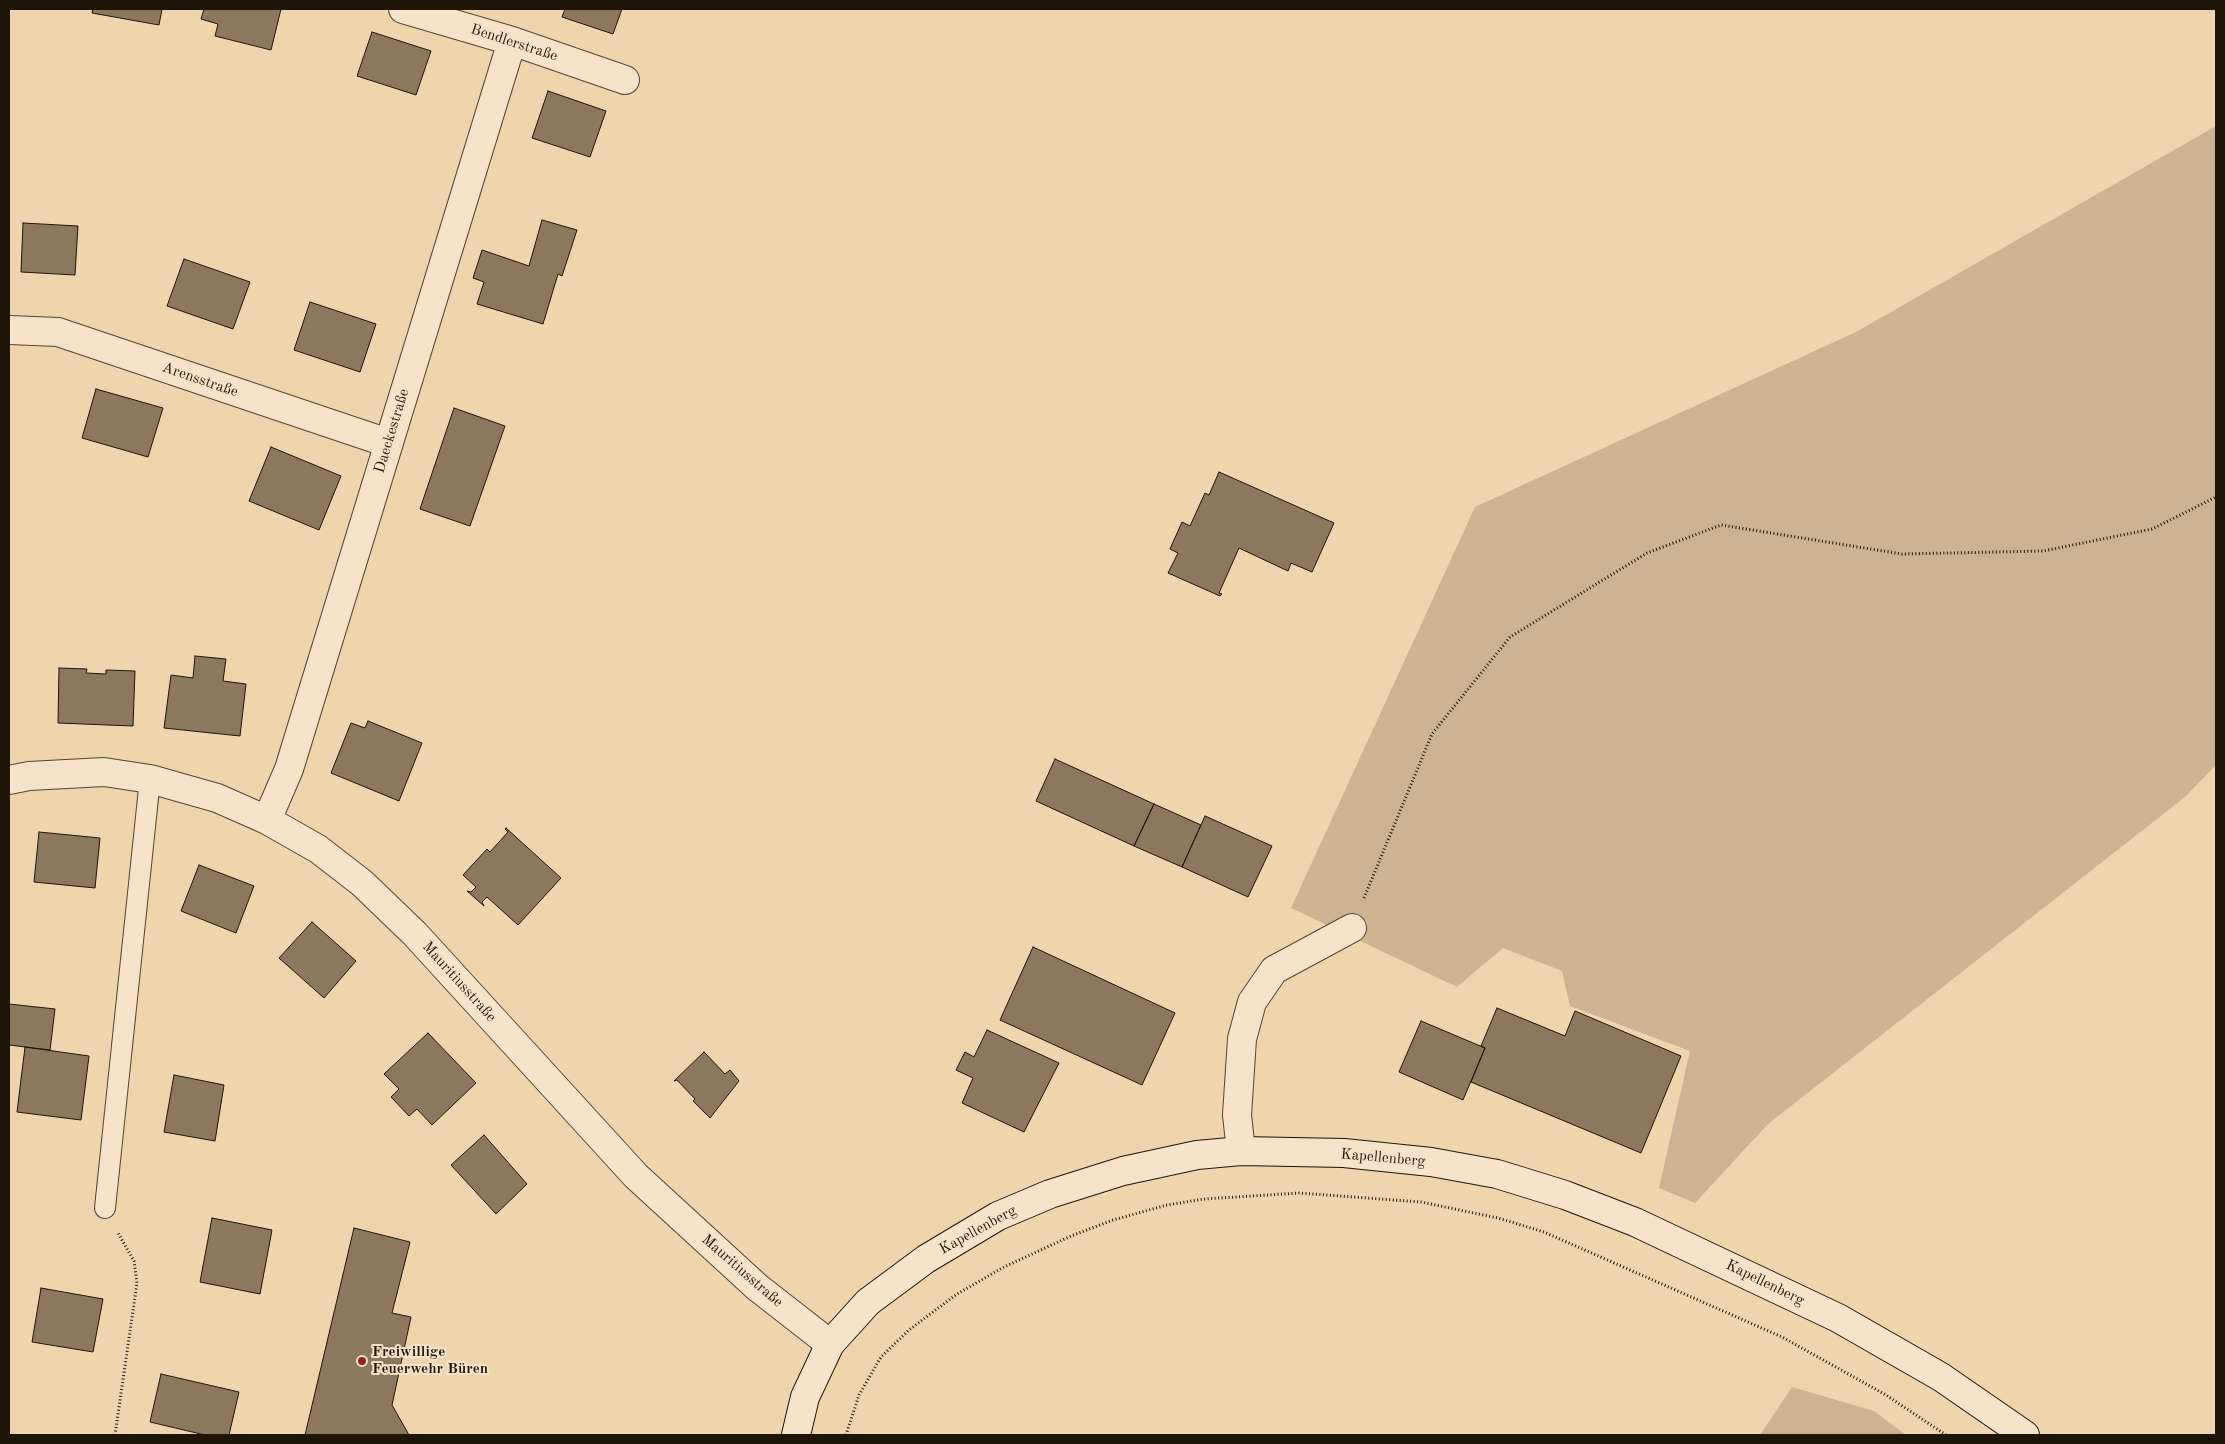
<!DOCTYPE html>
<html>
<head>
<meta charset="utf-8">
<style>
  body { margin:0 }
  #map { position:relative; width:2225px; height:1444px; overflow:hidden; background:#efd4ad; font-family:"Old Standard TT",serif }
  canvas { display:block }
  .frame { position:absolute; inset:0; border:10px solid #1f1507; pointer-events:none }
</style>
</head>
<body>
<div id="map">
<canvas width="2225" height="1444"></canvas>
<div class="frame"></div>
</div>
<script>
const ctx = document.querySelector('canvas').getContext('2d');
ctx.lineJoin = 'round';
function fillPath(path, color) {
  ctx.fillStyle = color;
  ctx.fill(path, 'evenodd');
}
function shape(rows) {
  const path = new Path2D();
  for (const r of rows) {
    path.moveTo(r[0], r[1]);
    for (let i = 2; i < r.length; i += 2) path.lineTo(r[i], r[i + 1]);
  }
  return path;
}
function strokePath(path, color, width, dash) {
  ctx.strokeStyle = color;
  ctx.lineWidth = width;
  ctx.lineCap = dash ? 'butt' : 'round';
  ctx.setLineDash(dash || []);
  ctx.stroke(path);
}
function write(font, color, halo, rows, align = 'center') {
  ctx.font = font + ' "Old Standard TT",serif';
  ctx.lineWidth = 4;
  ctx.setLineDash([]);
  ctx.textBaseline = 'middle';
  ctx.strokeStyle = halo;
  ctx.fillStyle = color;
  for (const [text, x, y, turn = 0] of rows) {
    ctx.save();
    ctx.translate(x, y);
    ctx.rotate((+turn || 0) * Math.PI / 180);
    ctx.textAlign = isNaN(turn) ? turn : align;
    if (halo) ctx.strokeText(text, 0, 0);
    ctx.fillText(text, 0, 0);
    ctx.restore();
  }
}
fillPath(shape([
  [2216,126,2216,765,2185,797,1768,1124,1695,1203,1659,1188,1690,1051,1570,1006,1562,971,1503,948,1457,987,1291,908,1475,507,1856,332],
  [1792,1387,1874,1411,1906,1435,1760,1435]
]), '#ccb491');
const building = shape([
  [93,9,162,9,159,25,92,13,93,9],
  [204,9,281,9,271,50,215,36,218,24,201,19,204,9],
  [565,9,622,9,613,34,562,17,565,9],
  [372,32,431,51,416,95,357,76,372,32],
  [548,91,606,111,590,157,532,138,548,91],
  [542,220,577,230,562,276,558,274,543,324,477,304,484,282,473,278,482,250,529,266,542,220],
  [23,223,78,226,75,275,21,272,23,223],
  [184,259,250,282,233,329,167,306,184,259],
  [310,302,376,324,360,372,294,350,310,302],
  [96,389,163,408,148,457,82,438,96,389],
  [454,408,505,426,470,526,420,509,454,408],
  [271,447,341,476,319,530,249,501,271,447],
  [1219,472,1334,523,1312,572,1291,563,1288,571,1239,548,1219,593,1222,594,1220,596,1168,573,1178,553,1170,549,1182,522,1190,526,1205,493,1209,495,1219,472],
  [195,656,226,659,223,681,246,684,240,736,164,728,171,675,193,678,195,656],
  [59,668,87,669,86,673,106,674,106,670,135,671,133,726,58,723,59,668],
  [368,721,422,743,399,801,331,773,351,723,365,728,368,721],
  [1055,759,1154,804,1134,846,1036,801,1055,759],
  [1154,804,1201,825,1182,867,1134,846,1154,804],
  [1205,816,1272,846,1248,897,1182,867,1205,816],
  [506,828,561,878,518,925,487,897,482,902,484,906,467,891,471,892,476,887,463,875,487,849,490,852,508,832,505,829,506,828],
  [39,832,100,838,95,888,34,882,39,832],
  [199,865,254,886,236,933,181,911,199,865],
  [312,922,356,961,324,998,279,958,312,922],
  [1033,947,1175,1013,1142,1085,1000,1020,1033,947],
  [9,1004,55,1009,50,1050,9,1045,9,1004],
  [1497,1008,1565,1036,1575,1011,1681,1056,1641,1153,1471,1082,1485,1048,1481,1046,1497,1008],
  [1421,1021,1485,1048,1463,1100,1399,1072,1421,1021],
  [987,1030,1059,1063,1024,1132,962,1103,973,1078,956,1070,965,1052,974,1057,987,1030],
  [428,1033,476,1083,432,1125,417,1109,409,1116,391,1097,399,1089,384,1074,428,1033],
  [25,1047,89,1056,81,1120,17,1112,25,1047],
  [704,1052,725,1074,730,1070,739,1081,710,1118,693,1101,695,1099,677,1080,674,1081,704,1052],
  [174,1075,224,1085,215,1141,164,1132,174,1075],
  [484,1135,527,1184,496,1214,451,1165,484,1135],
  [212,1218,272,1230,260,1294,200,1282,212,1218],
  [354,1228,410,1242,392,1313,411,1317,392,1405,409,1435,305,1435,354,1228],
  [41,1288,103,1299,93,1352,32,1342,41,1288],
  [161,1374,239,1392,229,1435,205,1435,150,1422,161,1374]
]);
fillPath(building, '#8b785d');
strokePath(building, '#1f1507', 1);
const lane = shape([
  [105,1208,150,779]
]);
const street = shape([
  [403,9,512,41,625,80],
  [9,330,58,332,388,443],
  [9,780,29,776,104,772,150,779,217,798,267,820,318,849,362,883,415,934,636,1176,757,1287,830,1344],
  [267,820,289,769,512,41],
  [1241,1151,1237,1115,1242,1039,1252,1002,1274,970,1352,928]
]);
const secondary = shape([
  [796,1435,805,1397,830,1344,868,1302,926,1259,998,1216,1050,1194,1123,1171,1197,1155,1241,1151,1344,1153,1431,1162,1497,1174,1565,1195,1635,1222,1838,1318,1941,1377,2025,1435]
]);
strokePath(lane, '#534530', 22);
strokePath(street, '#534530', 30);
strokePath(secondary, '#1f1507', 30);
strokePath(shape([
  [1364,898,1432,734,1510,637,1647,553,1721,525,1902,554,2043,551,2152,529,2216,497],
  [115,1435,137,1283,134,1261,118,1233],
  [846,1435,859,1395,881,1357,909,1330,957,1294,1004,1267,1071,1236,1113,1220,1167,1205,1204,1199,1299,1193,1421,1202,1498,1218,1544,1232,1782,1337,1886,1395,1946,1435]
]), '#1f1507', 3, [1, 2.5]);
strokePath(lane, '#f5e3ca', 20);
strokePath(street, '#f5e3ca', 28);
strokePath(secondary, '#f5e3ca', 28);
for (const [x, y, r, color] of [
  [362,1361,5,"#8f2418"]
]) {
  const dot = new Path2D();
  dot.arc(x, y, r, 0, 2 * Math.PI);
  ctx.fillStyle = color;
  ctx.fill(dot);
  strokePath(dot, '#f5e3ca', 2);
}
write('15px', '#1f1507', '#f5e3ca', [
  ["Bendlerstraße",514,43,18],
  ["Arensstraße",200,380,19],
  ["Daeckestraße",392,431,-73],
  ["Mauritiusstraße",459,982,48],
  ["Kapellenberg",1383,1158,5],
  ["Kapellenberg",978,1230,-29],
  ["Mauritiusstraße",742,1271,41],
  ["Kapellenberg",1765,1283,26]
]);
write('bold 15px', '#1f1507', '#f5e3ca', [
  ["Freiwillige",372,1352],
  ["Feuerwehr Büren",372,1369]
], 'left');
</script>
</body>
</html>
